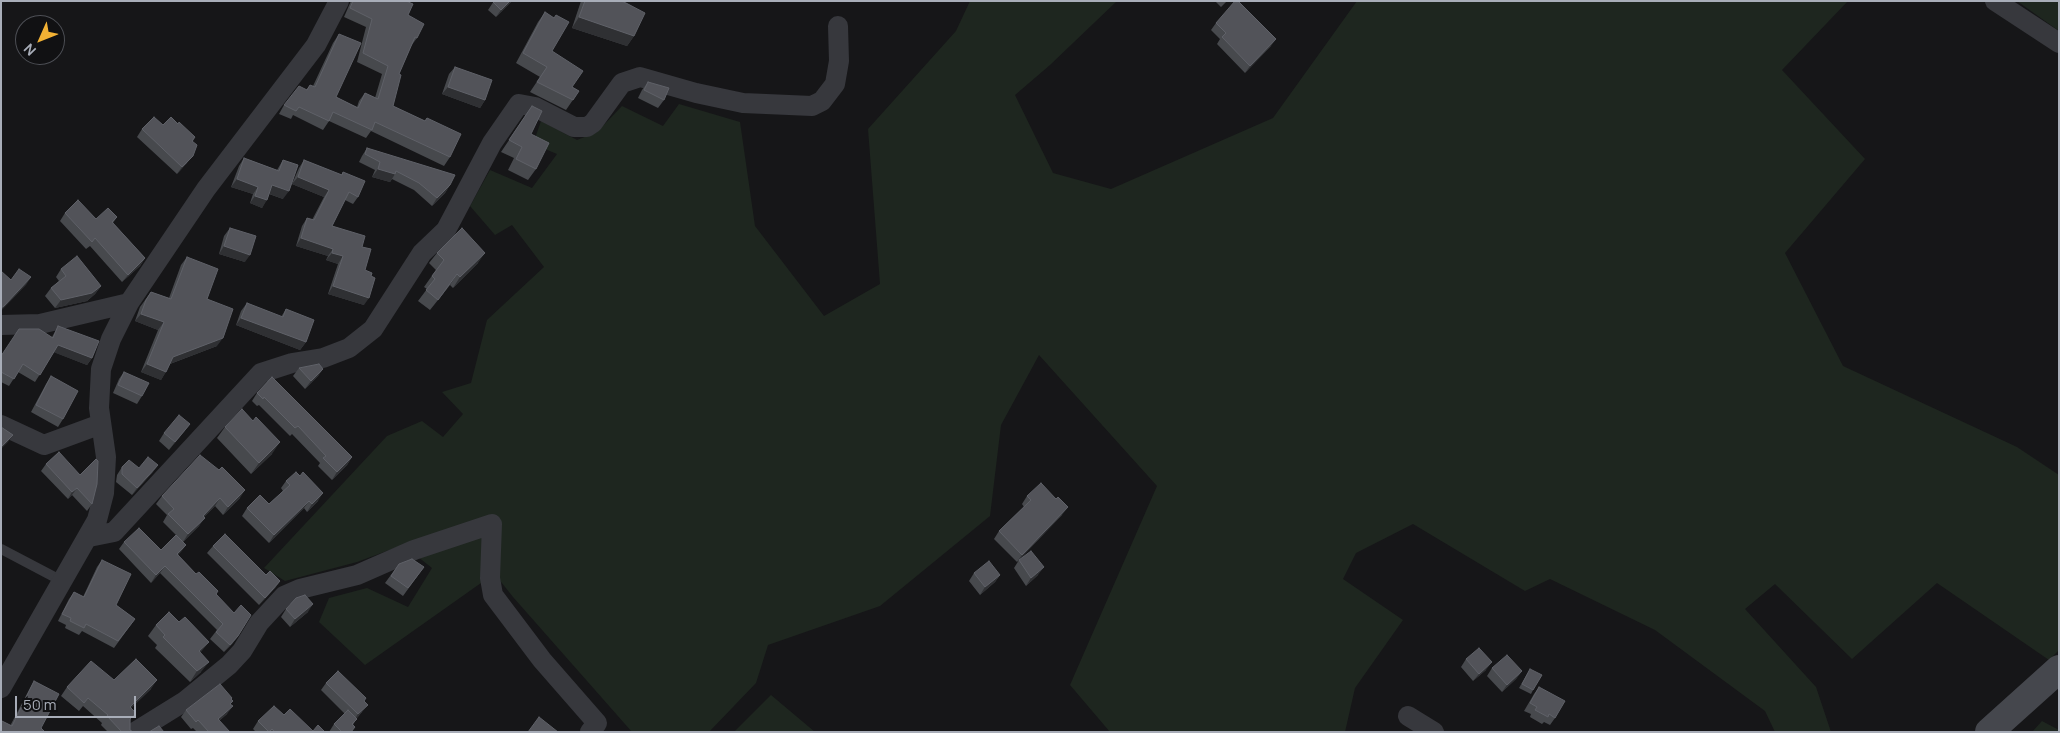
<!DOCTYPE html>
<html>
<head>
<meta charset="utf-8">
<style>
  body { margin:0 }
  #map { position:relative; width:2060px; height:733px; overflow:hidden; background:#161618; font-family:Manrope,sans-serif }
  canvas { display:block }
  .frame { position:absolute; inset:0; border:2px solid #a8adb8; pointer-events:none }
  .north { position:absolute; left:15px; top:15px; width:50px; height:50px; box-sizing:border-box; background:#111113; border:1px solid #4d4f55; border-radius:50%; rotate:226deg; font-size:14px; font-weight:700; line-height:20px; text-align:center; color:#a8adb8 }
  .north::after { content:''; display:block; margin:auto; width:18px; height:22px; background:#f2b134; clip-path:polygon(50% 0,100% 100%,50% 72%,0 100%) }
  .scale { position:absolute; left:15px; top:696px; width:121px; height:22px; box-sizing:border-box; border:2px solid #a8adb8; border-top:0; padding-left:6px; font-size:15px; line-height:18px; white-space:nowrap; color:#a8adb8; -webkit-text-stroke:4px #111113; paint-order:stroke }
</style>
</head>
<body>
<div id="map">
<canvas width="2060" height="733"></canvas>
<div class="frame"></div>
<div class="north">N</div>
<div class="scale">50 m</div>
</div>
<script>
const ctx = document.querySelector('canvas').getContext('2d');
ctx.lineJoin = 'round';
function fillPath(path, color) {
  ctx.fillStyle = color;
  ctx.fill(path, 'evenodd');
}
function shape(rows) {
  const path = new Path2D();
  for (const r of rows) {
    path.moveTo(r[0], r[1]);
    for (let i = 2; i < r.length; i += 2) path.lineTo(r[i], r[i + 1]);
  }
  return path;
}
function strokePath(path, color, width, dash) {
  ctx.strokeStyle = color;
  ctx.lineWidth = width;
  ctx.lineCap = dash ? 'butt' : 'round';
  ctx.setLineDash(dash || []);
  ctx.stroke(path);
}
fillPath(shape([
  [970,1,1117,1,1050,65,1015,95,1053,173,1111,189,1273,118,1357,1,1848,1,1782,70,1865,159,1785,253,1843,366,2017,447,2059,475,2059,650,2049,660,1937,583,1852,659,1775,584,1745,609,1816,687,1831,732,1775,732,1765,711,1655,630,1550,579,1525,591,1413,524,1356,553,1343,579,1403,620,1355,688,1345,732,1110,732,1070,685,1157,486,1039,355,1001,425,990,516,880,606,768,645,756,683,709,732,632,732,513,597,482,558,481,583,365,665,319,622,329,598,367,588,408,607,432,568,403,545,357,562,285,581,264,568,387,436,422,421,443,437,463,414,442,392,471,383,487,320,544,267,512,225,495,235,470,206,490,170,532,188,557,154,533,144,541,121,577,140,597,132,622,106,663,126,679,104,740,122,755,226,824,316,880,284,868,129,956,31],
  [2017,1,2059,1,2059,31],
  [771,695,815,732,734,732],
  [2042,721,2059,730,2059,732,2032,732]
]), '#1e261f');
strokePath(shape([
  [1,549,62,581]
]), '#37383d', 10);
strokePath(shape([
  [1995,1,2059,43],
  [1,325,40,324,129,303],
  [1,425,44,445,101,424],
  [89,537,114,532,261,373,292,363,323,358,349,348,373,329,422,253,446,230,492,143,519,104,535,107,574,127,587,127,593,123,622,83,640,77,696,93,743,103,812,106,822,101,835,84,839,61,838,26],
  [1,688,97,520,104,493,106,457,99,408,101,369,111,339,129,303,206,189,316,45,339,1],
  [1408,716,1434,732],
  [135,732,185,701,229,665,242,651,259,623,284,596,300,589,357,575,414,550,492,524,490,578,493,595,542,660,597,723,590,732]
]), '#37383d', 20);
strokePath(shape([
  [1989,732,2059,669]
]), '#45474d', 28);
fillPath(shape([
  [351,1,406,1,408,15,417,38,411,46,399,74,393,106,425,121,427,118,450,157,444,166,371,131,366,138,329,121,323,130,293,115,291,119,279,114,284,105,306,90,310,85,313,86,333,43,339,34,336,97,357,107,359,101,365,93,375,98,382,74,357,62,366,27,344,17],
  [494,1,512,1,496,17,488,10],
  [581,1,621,1,634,36,627,46,572,28],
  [1215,1,1227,1,1221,7],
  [545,12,552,51,572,87,579,91,566,110,530,92,540,77,516,63,538,22],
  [1216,23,1271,46,1245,73,1217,44,1220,39,1211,30],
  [455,67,485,100,480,108,442,94,449,74],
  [648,82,664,100,658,108,638,98,642,90],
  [532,106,531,134,536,169,528,180,508,170,514,158,501,152],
  [178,124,195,137,193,141,187,163,177,174,137,137,142,129,163,125],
  [367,148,450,185,445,193,432,206,414,190,392,179,390,182,372,177,375,170,359,162,362,156],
  [244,158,277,170,283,160,283,199,269,194,262,208,250,203,253,194,231,187,239,166],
  [304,160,341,175,343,172,358,197,353,204,345,200,332,226,362,247,365,270,364,305,328,294,338,264,326,260,328,256,296,246,302,226,307,218,312,220,324,197,292,184,299,168],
  [65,213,96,219,117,217,113,223,145,258,140,266,122,282,90,246,86,249,60,221],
  [230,228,245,262,219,254,224,236],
  [437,253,478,263,453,288,450,285,430,310,418,301,427,289,424,287,436,270,429,263],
  [187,257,207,299,217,346,170,364,161,380,141,372,158,330,135,321,140,307,151,292,169,298,181,265],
  [61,269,101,286,95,294,87,301,55,308,45,296,51,288,59,281,56,277],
  [247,303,281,317,286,309,306,342,300,350,236,325,241,311],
  [58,326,92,358,87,365,54,352,35,382,18,372,9,386,1,382,1,356,52,337],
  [299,368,323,369,318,376,305,389,293,376],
  [124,372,142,396,137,404,113,393,119,379],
  [51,376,63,419,58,427,31,412,46,384],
  [272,377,352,457,347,465,332,480,318,466,320,463,292,434,290,436,259,405,257,406,252,401,257,393],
  [190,424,169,450,159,441,164,433],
  [225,427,272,454,251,474,217,438],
  [59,452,92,504,87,511,72,495,68,499,41,471,46,464],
  [158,465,152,473,132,495,116,482,117,475,122,467,139,468],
  [286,481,318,501,307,512,304,508,269,543,242,516,247,508,269,504,283,491,281,488],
  [162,496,240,498,223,515,215,506,204,517,199,526,183,542,163,522,167,515,156,504],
  [1027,496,1056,499,1062,515,1017,562,994,539,999,531,1024,507,1022,504],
  [124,542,161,550,186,545,178,555,196,574,218,591,216,594,238,636,232,644,224,652,210,639,217,630,160,573,151,583,119,549],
  [213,546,266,575,280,581,275,588,259,605,207,553],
  [102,560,116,605,135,619,114,648,82,631,79,635,65,628,66,625,58,621,69,599,74,592,83,597,97,567],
  [1019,560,1038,575,1026,586,1014,568],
  [399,564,424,567,403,596,385,583],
  [974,573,1000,575,995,582,980,595,969,581],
  [286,609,308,612,290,627,281,617],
  [156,625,201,653,201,672,190,682,155,648,157,645,148,636],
  [1466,659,1486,670,1473,681,1461,667],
  [1492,668,1522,671,1516,679,1502,692,1487,676],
  [1530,669,1533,690,1531,694,1519,688],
  [114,680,151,689,131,708,130,730,133,732,108,732,101,725,102,723,83,706,79,711,61,696,67,687],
  [34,681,41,728,45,732,10,726,29,690],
  [326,683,364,701,362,712,357,718,353,725,352,732,329,732,334,724,345,714,321,690],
  [1539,687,1555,718,1550,725,1544,722,1542,724,1530,717,1531,714,1524,711,1534,694],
  [231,700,227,714,219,721,230,732,197,732,193,728,191,729,181,717,186,710],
  [284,715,313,731,325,732,256,732,253,729,258,721]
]), '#47494d');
fillPath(shape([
  [510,1,512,1,496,17,501,10],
  [579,17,634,36,627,46,572,28],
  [1276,39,1271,46,1245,73,1250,66],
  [448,87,485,100,480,108,442,94],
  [193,156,187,163,177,174,182,167],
  [378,169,395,174,390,182,372,177],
  [298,177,329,190,324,197,292,184],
  [237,179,258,187,253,194,231,187],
  [272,185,289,191,283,199,267,193],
  [450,185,445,193,432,206,437,198],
  [255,196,267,200,262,208,250,203],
  [301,238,333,249,328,256,296,246],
  [224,246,250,255,245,262,219,254],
  [332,253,343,256,338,264,326,260],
  [485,253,478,263,453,288,460,277],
  [145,258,140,266,122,282,128,275],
  [457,274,450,285,430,310,438,300],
  [31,277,26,285,1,311,1,308],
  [101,286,95,294,87,301,55,308,61,300],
  [333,286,369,298,364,305,328,294],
  [141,314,164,322,158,330,135,321],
  [241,318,306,342,300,350,236,325],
  [223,338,217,346,167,365,173,357],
  [58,345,92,358,87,365,53,352],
  [147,364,166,372,161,380,141,372],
  [323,369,318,376,305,389,311,381],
  [190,424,184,432,169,450,175,442],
  [13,435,8,442,1,449,1,447],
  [280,442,272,454,251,474,259,463],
  [352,457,347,465,332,480,337,472],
  [158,465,152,473,132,495,137,488],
  [77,488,72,495,68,499,72,492],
  [245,490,240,498,223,515,228,507],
  [323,493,318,501,307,512,312,504],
  [220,498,215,506,197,524,203,516],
  [309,501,304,508,269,543,274,535],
  [1068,507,1062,515,1017,562,1022,555],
  [205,518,199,526,183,542,188,534],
  [186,545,181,552,171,561,177,554],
  [165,566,160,573,151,583,156,575],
  [1044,567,1038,575,1026,586,1031,578],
  [1000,575,995,582,980,595,985,587],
  [280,581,275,588,259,605,265,598],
  [313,604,308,612,290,627,295,619],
  [238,636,232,644,224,652,230,645],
  [209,642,201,652,192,662,199,651],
  [209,662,201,672,190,682,197,671],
  [1492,662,1486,670,1473,681,1479,674],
  [1522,671,1516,679,1502,692,1507,685],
  [157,680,151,689,124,715,130,707],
  [368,705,362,712,353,722,358,714],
  [233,706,227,714,213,726,218,719]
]), '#2f3033');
const building = shape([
  [353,1,406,1,413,4,408,15,424,24,417,38,415,37,399,74,401,75,393,106,425,121,427,118,461,134,450,157,375,122,372,130,333,112,329,121,299,107,296,111,284,105,299,86,307,90,310,85,315,87,339,34,361,43,336,97,358,108,365,93,378,99,388,66,363,53,372,19,350,8,353,1],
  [494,1,510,1,501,10,493,2,494,1],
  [585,1,621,1,626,3,645,13,634,36,579,17,585,1],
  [1235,1,1238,1,1276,39,1250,66,1222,37,1226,33,1216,23,1235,1],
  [545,12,554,18,556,15,569,22,552,51,583,71,572,87,579,91,573,100,537,82,547,67,523,53,545,12],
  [455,67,492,80,485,100,448,87,455,67],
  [648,82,669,88,664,100,644,90,648,82],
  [532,106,542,111,531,134,549,143,536,169,516,159,522,147,509,140,532,106],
  [154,117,163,125,171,117,178,124,179,122,195,137,192,141,197,145,193,156,182,167,142,129,154,117],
  [367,148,455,175,450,185,437,198,419,183,396,171,395,174,378,169,380,162,365,154,367,148],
  [244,158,279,171,283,160,298,165,289,191,272,185,267,200,255,196,258,187,237,179,244,158],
  [304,160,342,175,343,172,365,181,358,197,349,192,332,226,365,236,362,247,371,249,365,270,372,273,371,276,375,278,369,298,333,286,343,256,332,253,333,249,301,238,307,218,314,220,329,190,298,177,304,160],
  [78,200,96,219,108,208,117,217,112,222,145,258,128,275,95,238,92,242,65,213,78,200],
  [230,228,256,236,250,255,224,246,230,228],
  [462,228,485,253,460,277,457,274,438,300,426,290,435,279,432,276,444,260,437,253,462,228],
  [77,256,101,286,92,293,61,300,51,288,66,276,61,269,77,256],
  [187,257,218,269,207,299,233,309,223,338,173,357,166,372,147,364,164,322,141,314,146,300,151,292,171,299,187,257],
  [19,269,31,277,4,306,1,308,1,271,11,280,19,269],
  [247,303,283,317,286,309,314,320,306,342,241,318,247,303],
  [58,326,99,341,92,358,58,345,40,375,23,364,14,379,1,372,1,356,19,329,39,329,53,338,58,326],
  [319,364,323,369,311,381,299,368,319,364],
  [124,372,149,383,142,396,118,385,124,372],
  [51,376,78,391,63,419,36,405,51,376],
  [272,377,352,457,337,472,323,458,326,456,298,426,295,428,264,397,263,399,257,393,272,377],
  [242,409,253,421,256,417,280,442,259,463,225,427,242,409],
  [179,415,190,424,175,442,164,433,179,415],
  [1,427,13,435,1,447,1,427],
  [59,452,80,475,96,459,98,461,97,484,92,504,77,488,72,492,46,464,59,452],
  [200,455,219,470,222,467,245,490,228,507,220,498,203,516,205,518,188,534,168,514,174,509,162,496,200,455],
  [148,457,158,465,137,488,122,474,122,467,129,460,139,468,148,457],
  [296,472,300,476,303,472,323,493,312,504,309,501,274,535,247,508,260,495,269,504,290,485,286,481,296,472],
  [1041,483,1056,499,1058,497,1068,507,1022,555,999,531,1031,500,1027,496,1041,483],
  [139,528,161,550,176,535,186,545,177,554,196,574,199,572,218,591,216,594,234,613,241,605,251,615,238,636,230,645,216,632,223,624,165,566,156,575,124,542,139,528],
  [225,534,266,575,270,571,280,581,265,598,213,546,225,534],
  [1031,551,1044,567,1031,578,1019,560,1031,551],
  [412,559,424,567,408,588,391,576,399,564,412,559],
  [102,560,131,574,116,605,135,619,118,641,86,624,84,628,70,621,71,618,62,614,74,592,84,597,102,560],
  [989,561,1000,575,985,587,974,573,989,561],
  [305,595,313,604,295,619,286,609,296,598,305,595],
  [169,612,179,622,185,617,209,642,199,651,209,662,197,671,163,637,165,635,156,625,169,612],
  [1479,648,1492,662,1479,674,1466,659,1479,648],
  [1507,655,1522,671,1507,685,1492,668,1507,655],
  [136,659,157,680,130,707,136,713,130,719,130,730,133,732,122,732,107,716,108,715,88,698,84,703,67,687,91,661,114,680,136,659],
  [1530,669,1542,675,1533,690,1522,684,1530,669],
  [338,671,366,698,364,701,368,705,358,714,326,683,338,671],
  [34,681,59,694,41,728,45,732,1,732,1,723,2,721,12,726,34,681],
  [220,684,232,698,231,699,233,701,230,704,233,706,218,719,230,732,209,732,198,720,196,722,186,710,220,684],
  [1539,687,1565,701,1555,718,1549,714,1548,717,1535,710,1537,707,1530,703,1539,687],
  [274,706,284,715,290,709,313,731,318,725,325,732,275,732,272,729,269,732,258,721,274,706],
  [348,710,357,719,352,724,355,727,351,732,342,732,334,724,348,710],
  [539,717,558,732,528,732,539,717],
  [159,726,164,732,149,732,159,726]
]);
fillPath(building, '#525359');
strokePath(building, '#5f6168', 1);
</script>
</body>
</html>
